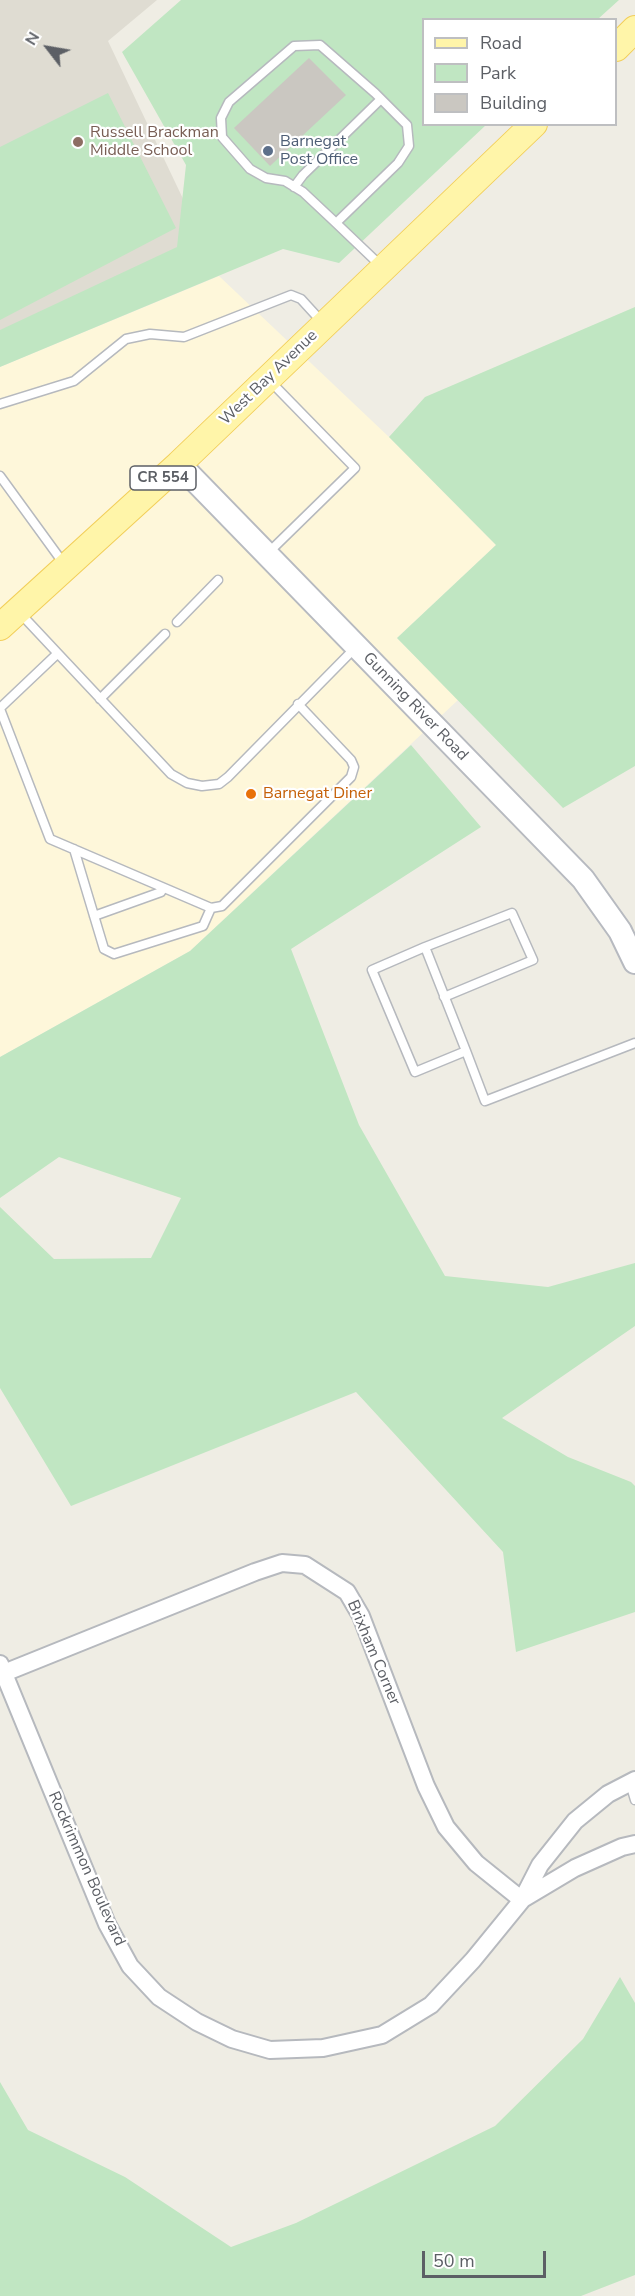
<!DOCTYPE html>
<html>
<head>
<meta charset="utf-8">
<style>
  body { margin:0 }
  #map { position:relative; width:635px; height:2296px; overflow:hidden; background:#efede4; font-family:"Nunito Sans",sans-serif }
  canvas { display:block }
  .legend { position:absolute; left:422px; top:18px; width:195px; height:108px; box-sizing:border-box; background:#fff; border:2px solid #bebfc1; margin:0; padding:8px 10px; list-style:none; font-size:18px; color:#5c5f65 }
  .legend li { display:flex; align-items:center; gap:12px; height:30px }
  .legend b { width:30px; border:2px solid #bebfc1 }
  .north { position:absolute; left:18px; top:18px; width:60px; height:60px; -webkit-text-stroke:4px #fff; paint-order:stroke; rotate:301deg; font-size:16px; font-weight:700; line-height:24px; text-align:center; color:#5c5f65 }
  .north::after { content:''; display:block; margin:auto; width:21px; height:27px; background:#5c5f65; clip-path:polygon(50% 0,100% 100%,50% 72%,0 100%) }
  .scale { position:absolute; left:422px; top:2251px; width:124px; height:27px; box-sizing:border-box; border:3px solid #5c5f65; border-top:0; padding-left:8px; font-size:18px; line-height:21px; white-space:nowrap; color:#5c5f65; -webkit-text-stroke:4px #fff; paint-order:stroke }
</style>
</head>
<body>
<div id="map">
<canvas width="635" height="2296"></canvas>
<ul class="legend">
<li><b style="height:8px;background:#fff5a9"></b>Road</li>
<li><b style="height:16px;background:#c0e6c2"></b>Park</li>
<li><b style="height:16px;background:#cac7c1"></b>Building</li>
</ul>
<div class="north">N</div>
<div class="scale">50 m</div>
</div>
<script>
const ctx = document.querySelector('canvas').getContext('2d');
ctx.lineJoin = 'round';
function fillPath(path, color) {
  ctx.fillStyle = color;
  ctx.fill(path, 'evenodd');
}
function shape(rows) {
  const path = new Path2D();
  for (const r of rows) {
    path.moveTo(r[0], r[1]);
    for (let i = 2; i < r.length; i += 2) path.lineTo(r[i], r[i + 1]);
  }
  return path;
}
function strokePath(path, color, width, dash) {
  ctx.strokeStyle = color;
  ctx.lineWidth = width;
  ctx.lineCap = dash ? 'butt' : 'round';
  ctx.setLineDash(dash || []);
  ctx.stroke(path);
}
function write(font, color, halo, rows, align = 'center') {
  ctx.font = font + ' "Nunito Sans",sans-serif';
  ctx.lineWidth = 4.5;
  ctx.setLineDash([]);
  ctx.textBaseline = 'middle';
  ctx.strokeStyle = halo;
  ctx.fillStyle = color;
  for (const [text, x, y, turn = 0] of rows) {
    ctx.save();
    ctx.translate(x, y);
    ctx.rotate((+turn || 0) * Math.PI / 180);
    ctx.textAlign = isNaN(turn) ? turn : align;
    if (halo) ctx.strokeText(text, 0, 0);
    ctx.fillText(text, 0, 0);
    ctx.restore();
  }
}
fillPath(shape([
  [219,276,389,437,496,545,397,638,458,700,190,951,0,1057,0,367]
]), '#fef7da');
fillPath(shape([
  [0,0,157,0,108,41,204,243,0,348]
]), '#dfdcd2');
fillPath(shape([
  [181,0,619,0,598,19,424,20,424,124,486,125,339,263,283,249,0,367,0,330,177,247,186,165,122,52],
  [108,93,176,228,0,320,0,147],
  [635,307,635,766,563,808,397,638,496,545,389,437,425,397],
  [411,745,481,827,291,949,359,1125,445,1276,548,1287,635,1263,635,1326,502,1418,568,1457,631,1482,635,1486,635,1612,516,1652,503,1552,356,1392,71,1506,0,1388,0,1207,54,1259,151,1258,181,1198,59,1157,0,1198,0,1057,190,951],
  [620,1977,635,2003,635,2275,581,2296,0,2296,0,2082,28,2130,125,2177,231,2247,296,2223,495,2126,583,2039]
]), '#c0e6c2');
fillPath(shape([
  [309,58,346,95,270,166,234,128]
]), '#cac7c1');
const lane = shape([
  [294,187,303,175,381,99],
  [336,223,398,163,409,146,407,125,375,93,320,45,294,46,229,102,221,118,222,137,250,169,266,178,285,181,303,192,336,223,381,266],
  [0,404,74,381,126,339,150,334,184,337,291,295,301,299,322,322],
  [0,476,64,564],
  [267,554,355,468,270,381],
  [19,612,171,774,187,783,202,786,219,784,228,777,356,647],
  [177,622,218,580],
  [100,699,165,634],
  [0,708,57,654],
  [0,709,50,839,211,908,222,906,351,777,354,767,351,760,298,704],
  [74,849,104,949,114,954,203,926,211,908],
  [94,916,161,892,163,888],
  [425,947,372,970,415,1072,466,1051],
  [444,997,533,960,512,913,425,947,466,1051,485,1101,635,1043],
  [630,1783,635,1800]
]);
const street = shape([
  [0,1664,107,1924,130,1966,159,1997,197,2022,232,2039,270,2050,323,2048,382,2035,431,2005,473,1960,522,1900,540,1865,575,1821,608,1794,635,1780],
  [4,1673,255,1572,282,1563,305,1565,347,1592,361,1616,426,1786,446,1827,476,1863,522,1900],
  [523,1899,575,1868,622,1847,635,1844]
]);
const secondary = shape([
  [179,464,583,879,620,931,635,962]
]);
const primary = shape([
  [616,48,635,29],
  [0,627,179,464,534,124]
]);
strokePath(lane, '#b6b9be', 11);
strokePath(street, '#b6b9be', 20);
strokePath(secondary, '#b7bac0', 26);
strokePath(primary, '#f2ce59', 28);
strokePath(lane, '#fff', 8);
strokePath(street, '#fff', 16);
strokePath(secondary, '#fff', 22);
strokePath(primary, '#fff5a9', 26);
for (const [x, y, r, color] of [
  [78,142,6,"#8d6e63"],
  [268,151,6,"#5c6f8a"],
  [251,794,6,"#e8710a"]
]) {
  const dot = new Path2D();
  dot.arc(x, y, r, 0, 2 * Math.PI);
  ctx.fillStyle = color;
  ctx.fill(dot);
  strokePath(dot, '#fff', 2);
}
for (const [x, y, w] of [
  [163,478,66]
]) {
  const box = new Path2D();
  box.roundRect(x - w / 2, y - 12, w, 24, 4.5);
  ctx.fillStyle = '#fff';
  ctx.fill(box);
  strokePath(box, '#5c5f65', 1.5);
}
write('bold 15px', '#5c5f65', null, [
  ["CR 554",163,478]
]);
write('16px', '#785e54', '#fff', [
  ["Russell Brackman",90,133],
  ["Middle School",90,151]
], 'left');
write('16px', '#4e5e75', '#fff', [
  ["Barnegat",280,142],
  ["Post Office",280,160]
], 'left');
write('16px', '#5c5f65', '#fff', [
  ["West Bay Avenue",269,378,-44],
  ["Gunning River Road",415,707,46],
  ["Brixham Corner",373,1653,67],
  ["Rockrimmon Boulevard",86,1869,66]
]);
write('16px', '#c56008', '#fff', [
  ["Barnegat Diner",263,794]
], 'left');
</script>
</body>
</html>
